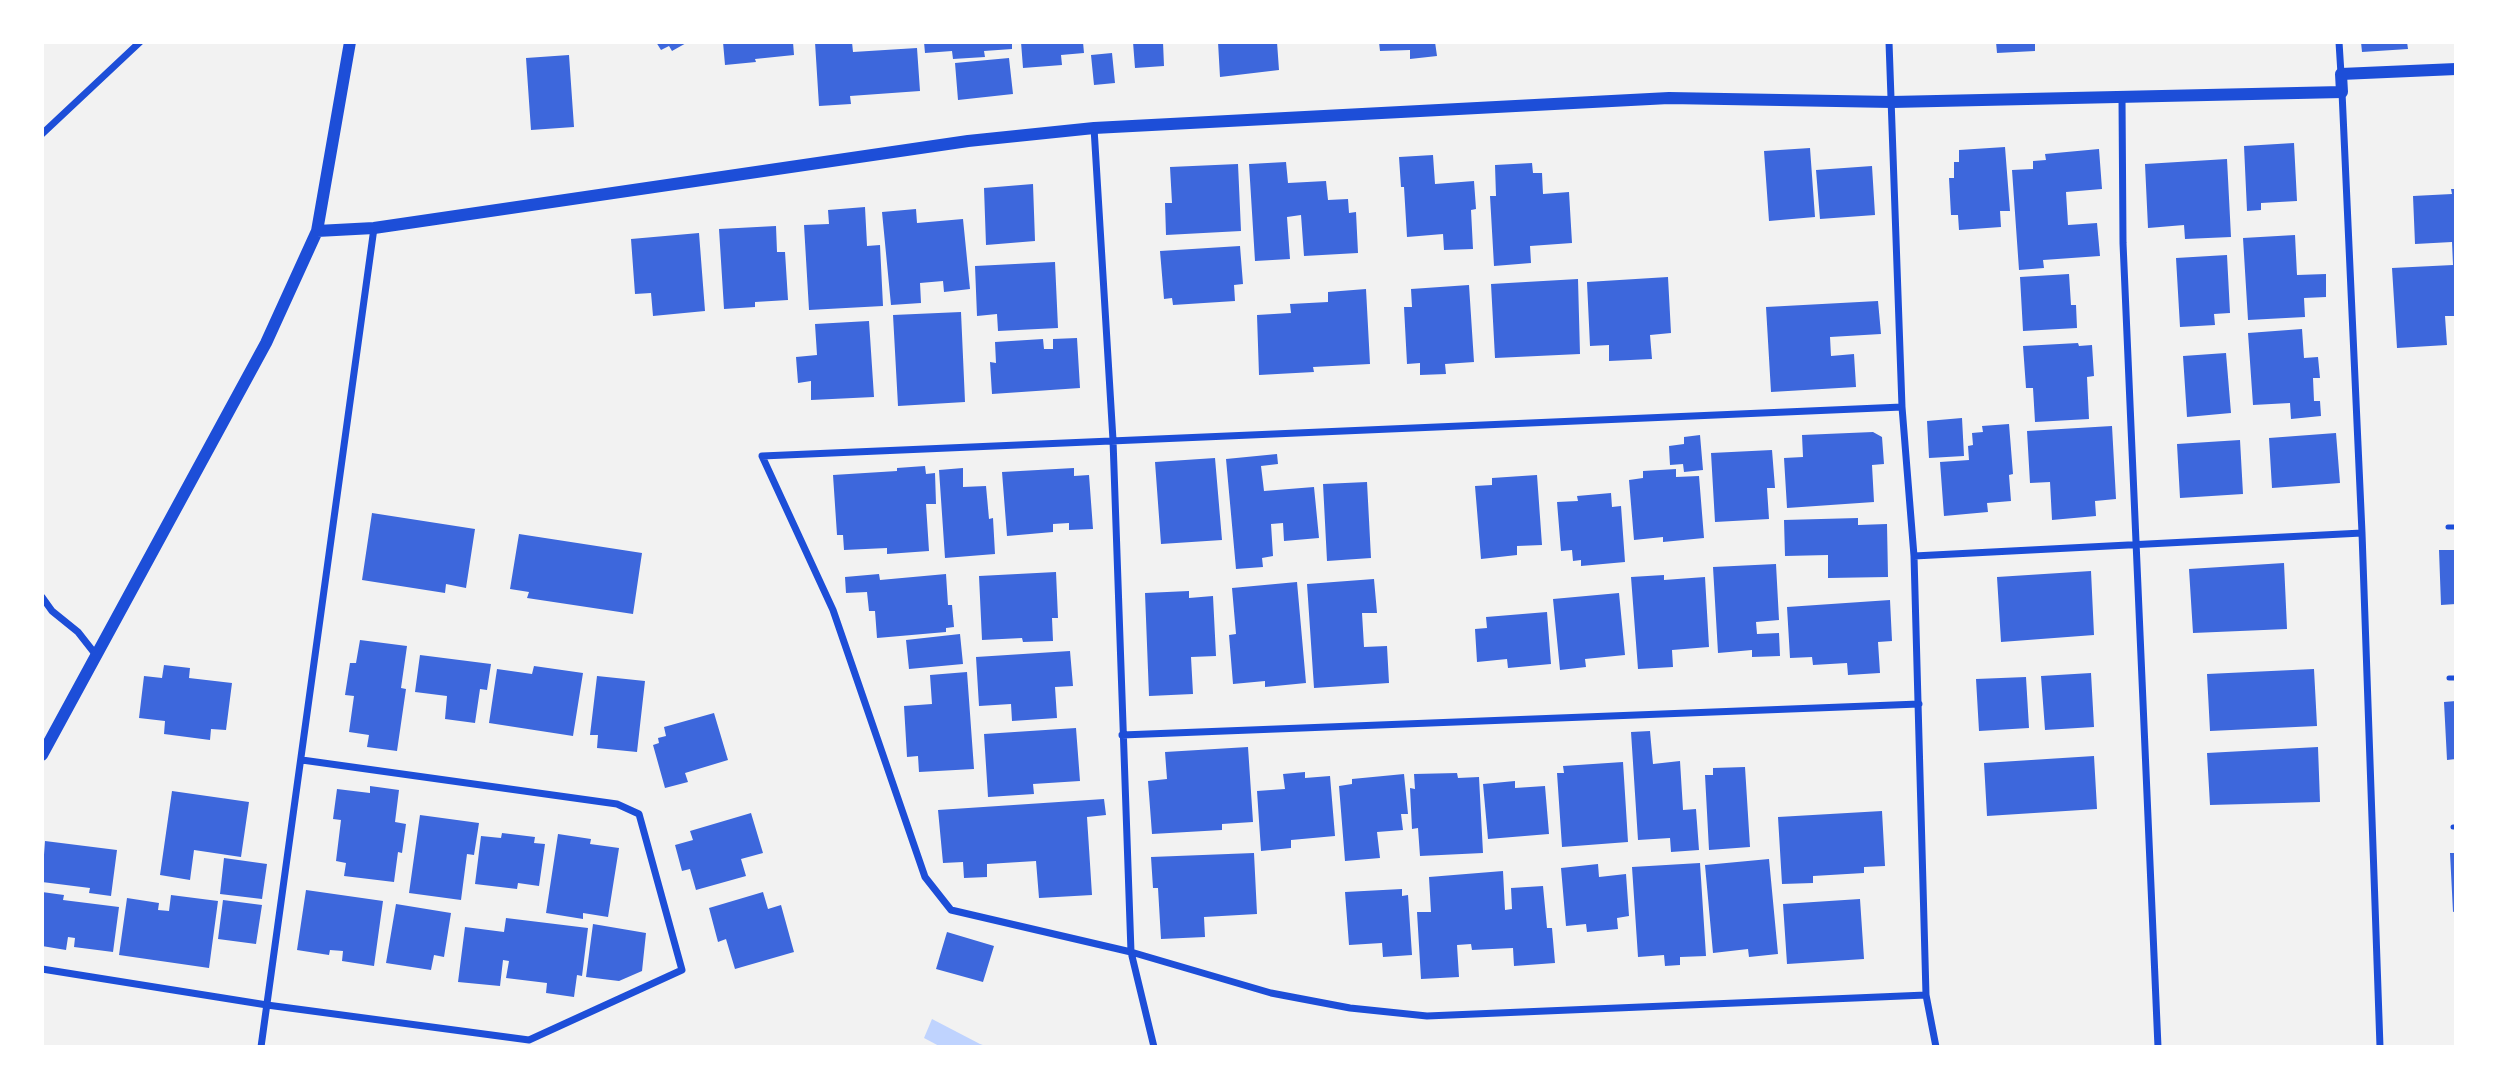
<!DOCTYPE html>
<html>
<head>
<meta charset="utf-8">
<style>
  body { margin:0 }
  #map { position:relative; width:2498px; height:1089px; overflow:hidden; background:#f2f2f2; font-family:Barlow,sans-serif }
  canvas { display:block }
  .frame { position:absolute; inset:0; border:44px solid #fff; pointer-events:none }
</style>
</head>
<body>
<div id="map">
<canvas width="2498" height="1089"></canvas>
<div class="frame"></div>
</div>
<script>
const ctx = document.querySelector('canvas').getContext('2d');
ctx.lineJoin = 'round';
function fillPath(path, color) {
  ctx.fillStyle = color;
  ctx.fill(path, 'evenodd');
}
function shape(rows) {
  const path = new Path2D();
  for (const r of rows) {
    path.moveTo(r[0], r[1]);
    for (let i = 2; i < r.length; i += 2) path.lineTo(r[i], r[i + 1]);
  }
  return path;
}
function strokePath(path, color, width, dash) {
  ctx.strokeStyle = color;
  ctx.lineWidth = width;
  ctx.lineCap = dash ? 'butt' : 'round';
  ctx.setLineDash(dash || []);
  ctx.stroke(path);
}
fillPath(shape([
  [932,1019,980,1044,989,1047,941,1047,924,1038]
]), '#bfd3fe');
fillPath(shape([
  [656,42,688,42,672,51,669,46,661,50],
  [723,42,793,42,794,55,755,59,756,62,725,65],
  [815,42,852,42,853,52,917,48,920,91,850,96,851,104,819,106],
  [924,42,1012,42,1012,49,984,51,985,57,953,59,952,51,925,53],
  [1021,42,1083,42,1084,53,1061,55,1062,65,1023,68],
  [1133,42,1163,42,1164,66,1135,68],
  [1218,42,1277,42,1279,70,1220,77],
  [1379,42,1435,42,1437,56,1410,59,1410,50,1380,51],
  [1996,42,2035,42,2035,51,1997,53],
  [2361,42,2407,42,2408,49,2362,52],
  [1112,53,1115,83,1094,85,1091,55],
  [569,55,574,127,531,130,526,58],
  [1009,58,1013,94,958,100,955,63],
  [2294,143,2297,201,2261,203,2261,210,2247,211,2244,146],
  [2005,147,2010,211,2000,211,2001,227,1959,230,1958,215,1951,215,1949,178,1954,178,1954,162,1959,162,1959,150],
  [1810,148,1815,217,1769,221,1764,151],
  [2099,149,2102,189,2066,192,2068,225,2097,223,2100,256,2043,260,2044,268,2019,270,2012,170,2033,169,2033,161,2046,160,2045,154],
  [1433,155,1435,184,1474,181,1476,209,1471,210,1473,249,1444,250,1443,234,1407,237,1404,187,1401,187,1399,157],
  [2227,159,2231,237,2185,239,2184,225,2148,228,2145,164],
  [1286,162,1288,183,1326,181,1328,200,1348,199,1349,213,1356,212,1358,253,1304,256,1301,215,1287,217,1290,259,1255,261,1249,164],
  [1532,163,1533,173,1542,173,1543,194,1569,192,1572,243,1530,246,1531,263,1494,266,1490,196,1496,196,1495,165],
  [1238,164,1241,231,1166,235,1165,203,1172,203,1170,167],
  [1872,166,1875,215,1820,219,1816,170],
  [1033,184,1035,241,986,245,984,188],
  [2451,189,2456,189,2456,316,2445,316,2447,345,2397,348,2392,268,2453,265,2452,242,2415,244,2413,196,2452,194],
  [865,207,867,246,880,245,883,306,809,310,804,225,829,224,828,210],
  [916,209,917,223,963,219,970,289,944,292,943,281,920,283,921,303,891,305,882,212],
  [776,226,777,252,785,252,788,300,755,302,755,307,724,309,719,229],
  [699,233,705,311,653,316,651,293,635,294,631,239],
  [2295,235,2297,275,2326,274,2326,297,2304,298,2305,317,2248,320,2243,238],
  [1240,246,1243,284,1234,285,1235,301,1173,305,1172,298,1164,299,1160,251],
  [2227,255,2230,313,2214,314,2215,325,2180,327,2176,258],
  [1055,262,1058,328,998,331,997,314,977,316,975,266],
  [2069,274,2071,305,2076,305,2077,328,2023,331,2020,277],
  [1668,277,1671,333,1650,335,1652,359,1609,361,1609,345,1590,346,1587,282],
  [1578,279,1580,354,1495,358,1491,284],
  [1469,285,1474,362,1445,364,1446,374,1420,375,1420,363,1407,364,1404,307,1412,307,1411,289],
  [1366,289,1370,364,1313,367,1314,372,1259,375,1257,315,1291,313,1290,304,1328,302,1328,292],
  [1878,301,1881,334,1830,337,1831,356,1854,354,1856,387,1771,392,1766,307],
  [961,312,965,402,898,406,893,315],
  [869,321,874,397,811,400,811,381,798,383,796,357,817,355,815,324],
  [2302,329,2304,358,2318,357,2320,378,2313,378,2314,401,2320,401,2321,416,2291,419,2290,403,2253,405,2248,333],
  [1077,338,1080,388,992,394,990,362,996,363,995,342,1043,339,1044,349,1053,349,1053,339],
  [2078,343,2079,346,2092,345,2094,376,2087,377,2089,419,2035,422,2033,388,2026,388,2023,346],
  [2226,353,2231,413,2187,417,2183,356],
  [1962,418,1964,456,1929,458,1927,421],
  [2009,424,2013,474,2009,475,2011,501,1987,503,1988,512,1944,516,1940,462,1969,460,1968,446,1973,445,1972,433,1983,432,1982,426],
  [2112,426,2116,499,2095,501,2096,516,2052,520,2050,482,2030,483,2027,431],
  [1873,432,1882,437,1884,464,1872,465,1874,502,1787,508,1784,458,1803,457,1802,435],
  [2336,433,2340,483,2272,488,2269,438],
  [1700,435,1703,470,1684,472,1683,464,1670,465,1669,446,1684,444,1684,437],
  [2240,440,2243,494,2180,498,2177,444],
  [1772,450,1775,488,1767,488,1769,519,1715,522,1711,453],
  [1277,454,1278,464,1261,466,1264,491,1314,487,1319,538,1284,541,1283,523,1271,524,1273,556,1262,558,1263,567,1236,569,1226,459],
  [1215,458,1222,540,1161,544,1155,462],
  [925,466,926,474,935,473,936,504,926,504,929,551,887,554,887,548,844,550,843,535,837,535,833,475,897,471,897,468],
  [963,468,963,487,986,486,989,519,993,518,995,554,945,558,939,470],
  [1074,468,1074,476,1089,475,1093,529,1069,530,1069,523,1053,524,1053,532,1007,536,1002,472],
  [1676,469,1676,477,1699,476,1704,538,1663,542,1663,537,1634,540,1629,480,1643,478,1643,471],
  [1537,475,1542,545,1517,546,1517,555,1481,559,1475,486,1492,485,1492,478],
  [1367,482,1371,558,1327,561,1323,484],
  [1611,493,1612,507,1621,506,1625,562,1581,566,1581,560,1573,561,1572,550,1561,551,1557,502,1578,501,1577,496],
  [372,513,475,529,466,588,446,584,445,593,362,580],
  [1858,518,1858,525,1887,524,1888,577,1828,578,1828,555,1785,556,1784,520],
  [519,534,642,553,633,614,527,598,529,592,510,589],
  [2439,550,2456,550,2456,604,2441,605],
  [2284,563,2287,629,2193,633,2189,569],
  [1776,564,1779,620,1756,622,1757,634,1779,633,1780,656,1752,657,1752,650,1718,653,1713,567],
  [2091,571,2094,635,2001,642,1997,577],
  [1056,572,1058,618,1052,618,1053,641,1023,642,1022,638,982,640,979,576],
  [879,574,880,580,946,574,948,605,952,605,954,627,946,628,946,632,877,638,875,611,869,611,867,592,846,593,845,577],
  [1664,575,1664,580,1705,577,1709,647,1672,650,1673,667,1638,669,1631,577],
  [1374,579,1377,613,1362,613,1364,647,1387,646,1389,683,1314,688,1307,584],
  [1297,582,1306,683,1265,687,1265,681,1233,684,1229,635,1236,634,1232,588],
  [1189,591,1189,598,1213,596,1216,656,1191,657,1193,694,1149,696,1145,593],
  [1619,593,1625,655,1585,659,1586,667,1560,670,1553,599],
  [1890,600,1892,641,1878,642,1880,673,1848,675,1847,663,1813,665,1812,657,1790,658,1787,607],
  [1547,612,1551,664,1508,668,1507,659,1477,662,1475,629,1487,628,1486,617],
  [960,634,963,664,909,669,906,640],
  [360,640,407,646,401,688,406,689,397,751,367,747,369,735,349,732,354,696,345,695,350,663,356,663],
  [1070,651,1073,686,1055,687,1057,718,1012,721,1011,704,979,706,976,657],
  [420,655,491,664,487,690,480,689,475,723,445,719,447,696,415,692],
  [164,665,190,668,189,678,232,683,226,730,211,729,210,740,164,734,165,721,139,718,144,676,162,678],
  [534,666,583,673,573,736,489,723,497,669,532,674],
  [2314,669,2317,726,2210,731,2207,674],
  [967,672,974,769,919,772,918,756,907,757,904,706,932,704,930,675],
  [2091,673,2094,727,2045,730,2041,676],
  [597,676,645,681,637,752,597,748,598,735,590,735],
  [2026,677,2029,728,1979,731,1976,679],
  [2456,701,2456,759,2447,760,2444,702],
  [714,713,728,760,685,773,688,782,665,788,653,745,659,743,658,738,666,736,664,727],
  [1076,728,1080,781,1033,784,1034,794,988,797,984,734],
  [1650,731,1653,764,1680,761,1683,810,1696,809,1699,850,1671,852,1670,838,1638,840,1631,732],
  [1248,747,1253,822,1222,824,1222,830,1152,834,1148,781,1167,779,1165,752],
  [2318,747,2320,802,2210,805,2207,753],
  [2094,756,2097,809,1987,816,1984,763],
  [1623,762,1628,842,1562,847,1557,773,1564,773,1563,766],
  [1745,767,1750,847,1709,850,1705,775,1713,775,1713,768],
  [1305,772,1305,778,1330,776,1335,836,1291,840,1291,848,1261,851,1257,791,1285,789,1283,774],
  [1457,773,1458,778,1479,777,1483,853,1420,856,1418,828,1412,829,1410,788,1415,789,1414,774],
  [1404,774,1408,814,1401,814,1403,830,1377,832,1380,858,1345,861,1339,786,1352,784,1352,779],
  [1515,781,1515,788,1545,786,1549,834,1488,839,1483,784],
  [370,786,399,790,395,822,406,824,402,853,398,852,394,882,344,876,346,863,336,861,341,820,333,819,337,789,370,793],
  [172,791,249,802,241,857,194,850,190,880,160,875],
  [1104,799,1106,815,1087,817,1092,895,1039,898,1036,861,987,864,987,877,964,878,963,862,943,863,938,810],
  [1882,811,1885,866,1864,867,1864,873,1813,876,1813,883,1782,884,1778,817],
  [751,813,763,853,741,859,746,876,696,890,690,869,682,871,675,845,693,840,690,831],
  [420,815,479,823,474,855,467,854,461,900,409,893],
  [502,833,535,837,534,843,545,844,539,886,518,883,517,889,475,884,481,836,501,838],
  [558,834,591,839,590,844,619,848,608,917,583,913,583,919,546,913],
  [45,841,117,850,111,896,89,893,90,888,42,882],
  [1254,853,1257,914,1204,917,1205,937,1161,939,1158,888,1153,888,1151,857],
  [2450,853,2456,853,2456,911,2453,912],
  [224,858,267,864,262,899,220,894],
  [1769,859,1778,954,1749,957,1748,949,1713,953,1705,865],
  [1700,863,1706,956,1680,957,1680,965,1665,966,1664,955,1638,957,1632,867],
  [1598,864,1599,877,1626,874,1629,916,1617,918,1618,929,1587,932,1586,924,1566,926,1561,868],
  [1503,871,1505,910,1512,909,1511,888,1543,886,1547,928,1552,928,1555,963,1514,966,1513,948,1472,950,1471,944,1457,945,1459,977,1421,979,1417,912,1431,912,1429,877],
  [1402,889,1402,896,1408,895,1412,955,1383,957,1382,943,1349,945,1345,892],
  [306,890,383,901,374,966,342,961,343,951,330,950,329,955,297,950],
  [42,892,64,895,63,900,119,907,113,952,74,947,75,938,68,937,66,950,42,946],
  [763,892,768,909,781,905,794,952,735,969,726,939,718,942,709,908],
  [171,895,218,901,209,968,119,955,127,898,159,903,158,910,169,911],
  [1860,899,1864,959,1787,964,1783,904],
  [223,900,262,905,256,944,218,939],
  [396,904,451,913,444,957,434,955,431,970,386,963],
  [506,918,588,928,582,976,577,975,574,997,546,993,547,983,506,978,509,961,503,960,500,986,458,982,465,927,504,932],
  [593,924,646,933,642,971,619,981,586,977],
  [947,932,994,946,983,982,936,969]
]), '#3d67dc');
strokePath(shape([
  [2448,527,2456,527],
  [2449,678,2456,678],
  [2453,827,2456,827]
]), '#1d4ed8', 5);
strokePath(shape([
  [1889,42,1902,407,1914,556,1926,995,1936,1047],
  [2339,42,2341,74],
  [2342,92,2362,533,2380,1047],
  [2122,98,2123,243,2158,1047],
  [1094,128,1113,440,1131,952,1154,1047],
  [42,134,140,42],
  [1902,407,762,456,833,610,925,877,951,910,1131,952,1271,993,1350,1008,1427,1016,1926,995],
  [1914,556,2362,533],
  [42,597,52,611,78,632,96,655],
  [1122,735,1919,704],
  [42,969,267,1005,529,1040,682,970,639,814,617,804,302,760],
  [261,1047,374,228]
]), '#1d4ed8', 7);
strokePath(shape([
  [317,231,374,228,968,141,1094,128,1669,98,1892,102,2342,92,2341,74,2456,69],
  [42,755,266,343,317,231,350,42]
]), '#1d4ed8', 12);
</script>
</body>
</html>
